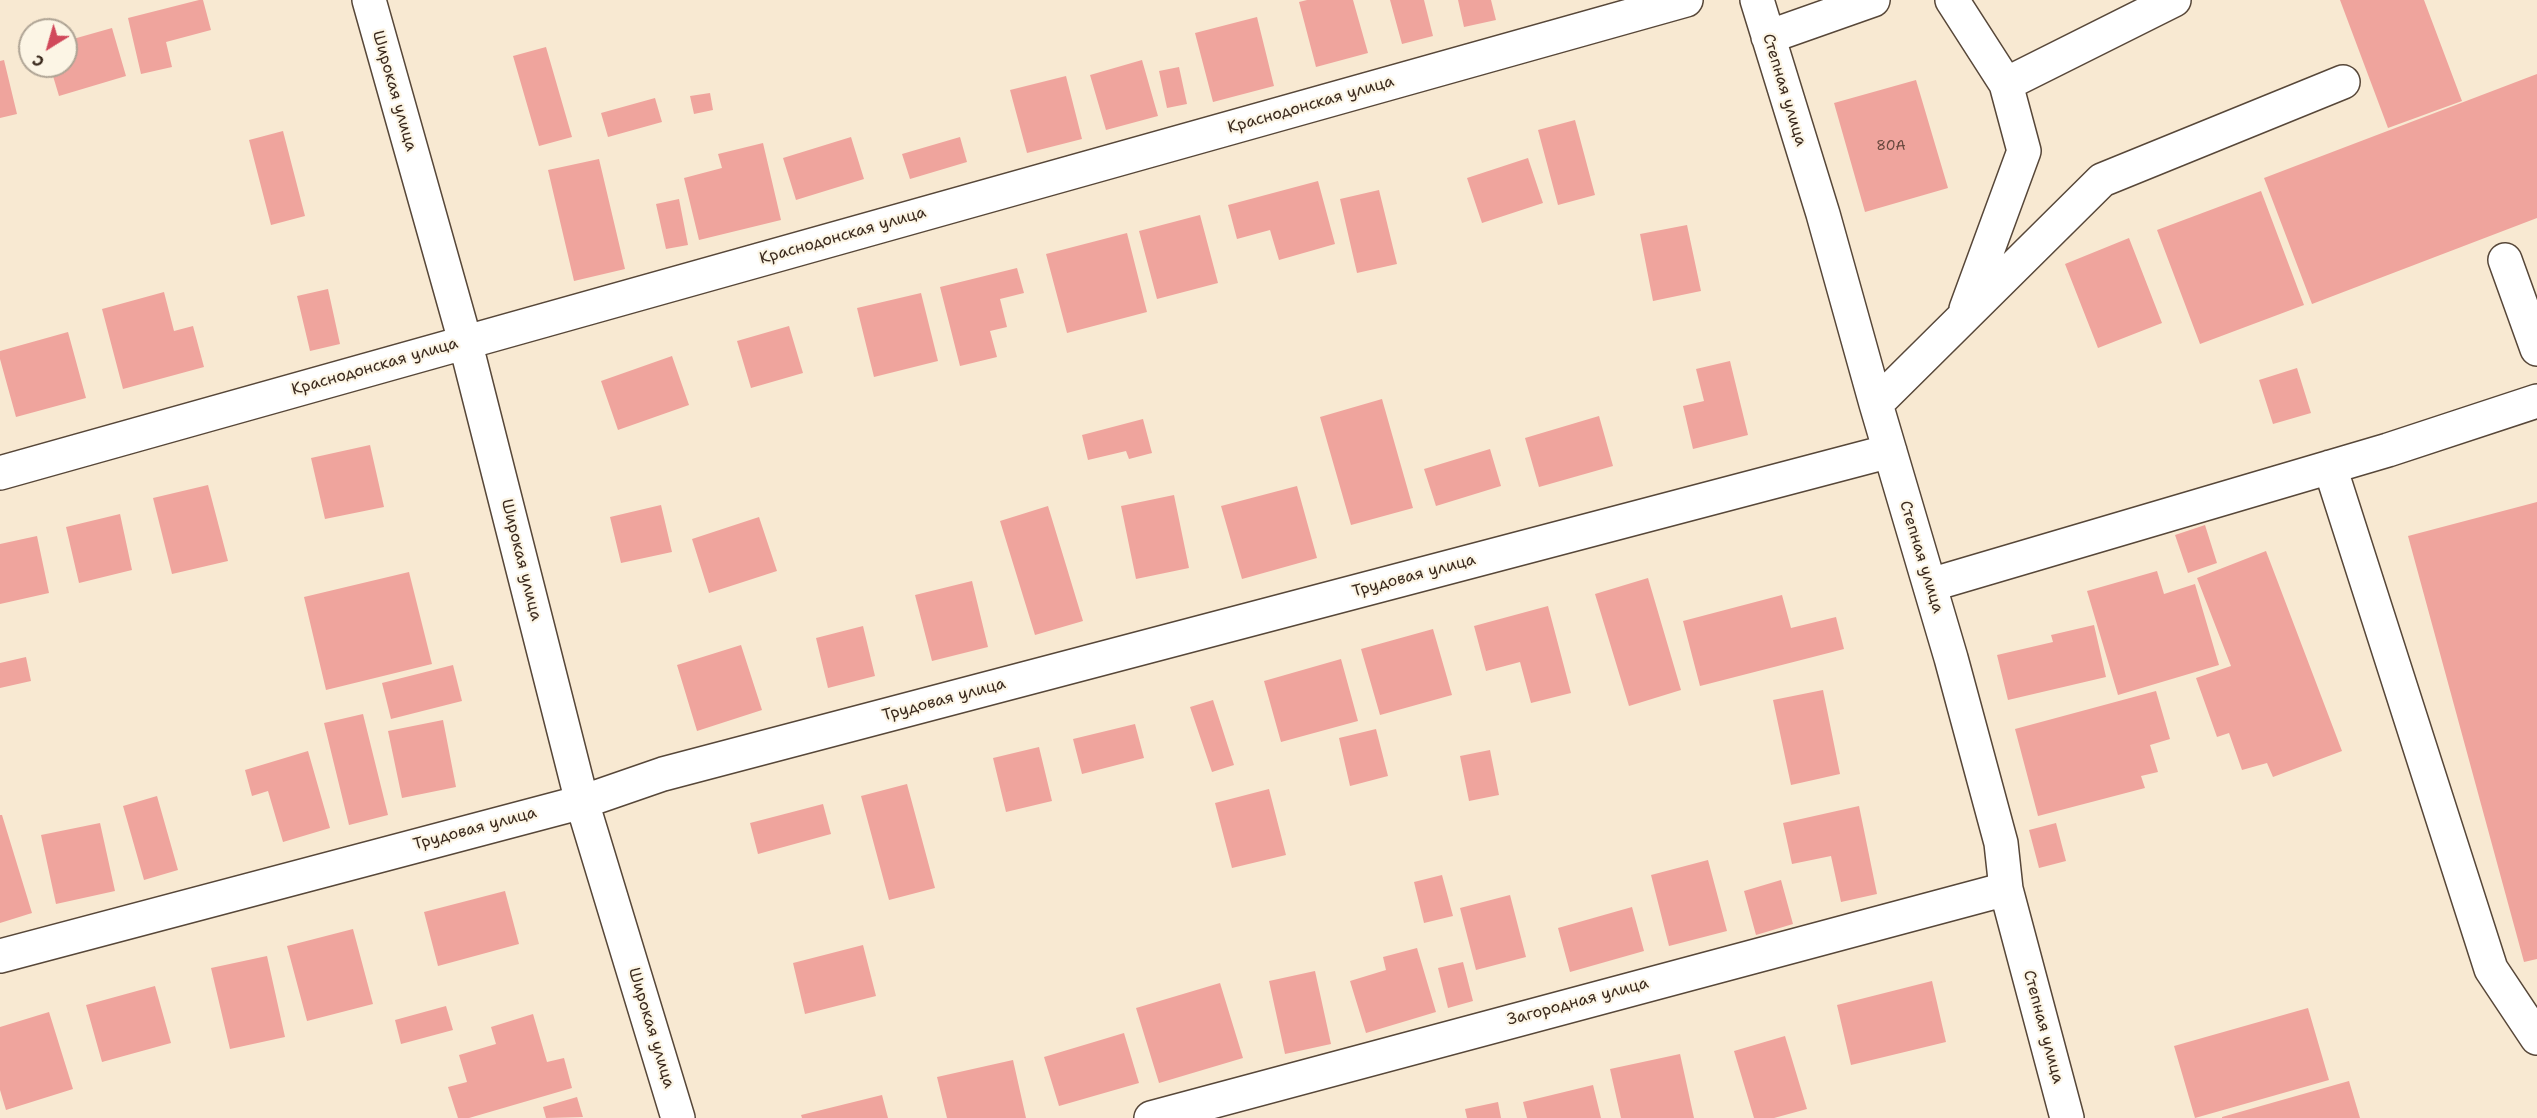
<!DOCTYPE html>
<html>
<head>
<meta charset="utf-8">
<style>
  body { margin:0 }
  #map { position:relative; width:2537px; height:1118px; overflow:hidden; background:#f8e9d2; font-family:"Shantell Sans",sans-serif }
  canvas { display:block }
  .north { position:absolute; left:18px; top:18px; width:60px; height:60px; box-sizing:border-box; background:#fcf5e5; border:2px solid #afa495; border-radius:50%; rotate:217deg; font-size:16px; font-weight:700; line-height:24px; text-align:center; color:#3b2a1e }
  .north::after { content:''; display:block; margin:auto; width:21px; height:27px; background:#d1495b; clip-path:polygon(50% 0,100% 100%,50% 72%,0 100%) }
</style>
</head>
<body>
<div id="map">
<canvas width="2537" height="1118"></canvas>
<div class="north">С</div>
</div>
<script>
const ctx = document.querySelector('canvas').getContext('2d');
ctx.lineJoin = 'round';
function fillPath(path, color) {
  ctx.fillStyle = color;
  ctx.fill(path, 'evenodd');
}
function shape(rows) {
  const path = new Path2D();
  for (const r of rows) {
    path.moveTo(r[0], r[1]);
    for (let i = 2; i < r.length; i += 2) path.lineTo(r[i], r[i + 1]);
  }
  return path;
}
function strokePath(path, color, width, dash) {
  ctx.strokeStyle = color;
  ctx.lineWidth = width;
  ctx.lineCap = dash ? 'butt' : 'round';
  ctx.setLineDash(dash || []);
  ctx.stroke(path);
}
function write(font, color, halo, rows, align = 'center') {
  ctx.font = font + ' "Shantell Sans",sans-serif';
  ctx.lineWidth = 4.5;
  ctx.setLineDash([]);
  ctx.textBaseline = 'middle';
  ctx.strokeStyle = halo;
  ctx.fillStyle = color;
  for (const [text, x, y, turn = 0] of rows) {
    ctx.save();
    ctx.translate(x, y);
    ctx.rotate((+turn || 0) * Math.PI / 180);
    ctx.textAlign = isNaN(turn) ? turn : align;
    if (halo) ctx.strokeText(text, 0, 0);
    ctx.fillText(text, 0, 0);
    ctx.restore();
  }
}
fillPath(shape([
  [199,0,203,0,211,30,166,42,172,67,141,74,128,18],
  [1307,0,1353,0,1368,53,1316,67,1299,2],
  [1390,0,1424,0,1433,36,1402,44],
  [1458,0,1491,0,1496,20,1464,27],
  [2340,0,2424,0,2462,101,2388,128],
  [1257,17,1274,86,1213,102,1195,33],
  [112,28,126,76,59,96,50,66,66,66,66,41],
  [546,47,572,137,539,146,513,56],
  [4,60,17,114,0,118,0,61],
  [1142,60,1158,116,1106,130,1090,75],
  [1179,67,1187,104,1167,108,1159,71],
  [2537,74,2537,218,2312,304,2264,178],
  [1066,76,1082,139,1027,153,1010,90],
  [1916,80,1948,188,1865,212,1834,103],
  [710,93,713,110,694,114,690,96],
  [655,98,662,122,608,137,601,113],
  [1575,120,1595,195,1558,205,1538,130],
  [283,131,305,216,271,225,249,140],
  [851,137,864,179,796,200,783,158],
  [960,137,967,162,910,179,902,154],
  [763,143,781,220,699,240,684,178,722,168,718,154],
  [1528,158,1543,203,1482,223,1467,178],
  [599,159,625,269,574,281,548,170],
  [1318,181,1335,244,1279,260,1270,230,1237,239,1228,205],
  [1379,190,1397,264,1357,273,1340,199],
  [2261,191,2304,305,2200,344,2157,230],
  [679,199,688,245,666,249,656,204],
  [1200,215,1218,283,1157,299,1139,231],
  [1687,225,1701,291,1653,301,1640,234],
  [1127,233,1147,312,1067,333,1046,254],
  [2129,238,2162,323,2098,348,2065,264],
  [1017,268,1024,293,1000,299,1007,327,990,331,997,357,960,366,940,287],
  [328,289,340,344,310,351,297,296],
  [164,292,174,331,193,326,204,367,123,389,102,309],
  [921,293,938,361,874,377,857,308],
  [789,326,803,373,751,388,737,341],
  [68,332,86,398,16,417,0,359,0,351],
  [672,356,689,405,618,430,601,381],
  [1730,361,1748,435,1693,449,1683,406,1704,401,1696,369],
  [2297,368,2311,413,2273,424,2259,380],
  [1382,399,1413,508,1351,525,1320,417],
  [1599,416,1613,466,1539,487,1525,438],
  [1143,419,1152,453,1129,459,1126,451,1088,460,1082,435],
  [370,445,384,507,325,519,311,458],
  [1490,449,1501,486,1436,506,1424,469],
  [208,485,228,561,172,574,153,498],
  [1297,486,1317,558,1242,579,1221,506],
  [1174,495,1189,568,1136,579,1121,506],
  [2537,502,2537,959,2524,962,2408,536],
  [661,505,672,552,621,563,610,517],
  [1048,506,1083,621,1035,635,1000,521],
  [120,514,132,570,79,583,66,527],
  [759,517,777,571,709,593,692,539],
  [2205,525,2217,563,2188,573,2175,535],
  [37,536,49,593,0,604,0,544],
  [2266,551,2342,751,2273,777,2267,763,2242,770,2229,733,2217,737,2196,678,2231,666,2197,578],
  [2157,571,2164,594,2195,584,2219,665,2118,695,2087,591],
  [409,572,432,664,326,690,304,597],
  [1648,578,1681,690,1629,706,1595,594],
  [972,581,988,647,932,661,915,595],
  [1782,595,1791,628,1836,617,1844,649,1700,686,1683,621],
  [1548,606,1571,693,1531,703,1520,662,1486,671,1474,626],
  [2094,625,2106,677,2008,700,1997,655,2053,642,2051,635],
  [863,626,875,676,828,688,816,638],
  [1433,629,1452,695,1380,715,1361,649],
  [741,645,762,710,697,731,677,665],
  [26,657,31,681,0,688,0,663],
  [1341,659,1358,721,1281,742,1264,681],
  [453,665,462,701,391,719,382,683],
  [1823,690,1840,774,1791,785,1773,700],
  [2156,691,2170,739,2150,745,2158,772,2141,776,2145,788,2038,816,2015,729],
  [1213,700,1234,765,1212,772,1190,707],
  [363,714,388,815,349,825,324,723],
  [443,720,456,787,402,798,388,731],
  [1135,724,1144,758,1082,774,1073,739],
  [1376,729,1388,776,1350,786,1339,738],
  [1039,747,1052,801,1006,812,993,758],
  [1490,750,1499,795,1469,801,1460,756],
  [308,751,330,828,283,842,268,791,252,796,245,770],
  [907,784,935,888,889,900,861,796],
  [1269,789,1286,855,1232,868,1215,803],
  [157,796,178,870,144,880,123,806],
  [823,804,831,834,758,854,750,823],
  [1859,806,1877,894,1841,902,1831,856,1792,864,1783,823],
  [0,815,2,815,32,913,0,923],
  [100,823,115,891,56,904,41,835],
  [2056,823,2066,861,2039,868,2029,830],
  [1708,860,1727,931,1669,946,1651,875],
  [1442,875,1453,916,1424,923,1414,882],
  [1781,880,1793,924,1756,935,1744,891],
  [505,891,519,944,438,966,424,912],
  [1510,895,1526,957,1476,970,1460,908],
  [1632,907,1644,951,1570,972,1558,928],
  [353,929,373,1004,307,1021,287,946],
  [863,945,876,996,805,1014,793,963],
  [1417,948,1436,1012,1366,1033,1350,981,1386,970,1383,957],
  [267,956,285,1037,230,1049,211,968],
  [1463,962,1473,1001,1448,1008,1438,968],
  [1315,971,1331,1044,1285,1054,1269,981],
  [1932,981,1946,1042,1851,1065,1837,1005],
  [1220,983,1243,1058,1159,1083,1136,1008],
  [155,986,171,1043,102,1062,86,1005],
  [446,1006,453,1030,401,1044,395,1020],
  [2308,1008,2329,1080,2195,1118,2174,1046],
  [49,1012,73,1089,6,1110,0,1090,0,1027],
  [533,1014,547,1062,564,1058,572,1088,469,1118,458,1118,448,1087,467,1082,459,1055,496,1044,491,1027],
  [1124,1033,1139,1083,1059,1106,1044,1057],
  [1785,1036,1807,1109,1774,1118,1754,1118,1734,1051],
  [1680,1054,1694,1118,1621,1118,1610,1069],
  [1013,1060,1026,1118,947,1118,937,1077],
  [2349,1081,2360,1118,2222,1118,2222,1117],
  [1593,1085,1601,1118,1527,1118,1523,1102],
  [882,1095,888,1118,802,1118,801,1115],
  [577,1097,583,1117,546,1118,543,1107],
  [1498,1102,1501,1118,1467,1118,1465,1109]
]), '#efa49d');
const minor = shape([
  [369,0,465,341,582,802,678,1118],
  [1757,0,1823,214,1876,404,1951,658,2001,843,2006,889,2067,1118],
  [1952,0,2006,84,2024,151,1966,309],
  [1768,37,1873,0],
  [2006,84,2174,0],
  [2505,260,2537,349],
  [1876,404,2102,180,2343,82],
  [2330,467,2491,969,2537,1038],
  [0,473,1686,0],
  [1930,585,2388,450,2537,401],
  [0,956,582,802,663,774,1890,451],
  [1151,1118,2006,889]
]);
strokePath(minor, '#574739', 36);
strokePath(minor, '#fff', 33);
write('14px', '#68483e', null, [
  ["80А",1891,146]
]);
write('16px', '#3b2a1e', '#fcf5e5', [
  ["Степная улица",1784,90,73],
  ["Широкая улица",394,91,74],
  ["Краснодонская улица",1311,105,-16],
  ["Краснодонская улица",843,236,-16],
  ["Краснодонская улица",375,367,-16],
  ["Степная улица",1921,557,73],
  ["Широкая улица",521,560,76],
  ["Трудовая улица",1414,576,-15],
  ["Трудовая улица",944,700,-15],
  ["Трудовая улица",475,829,-15],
  ["Загородная улица",1578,1002,-15],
  ["Степная улица",2043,1027,75],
  ["Широкая улица",651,1028,73]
]);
</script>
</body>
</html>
